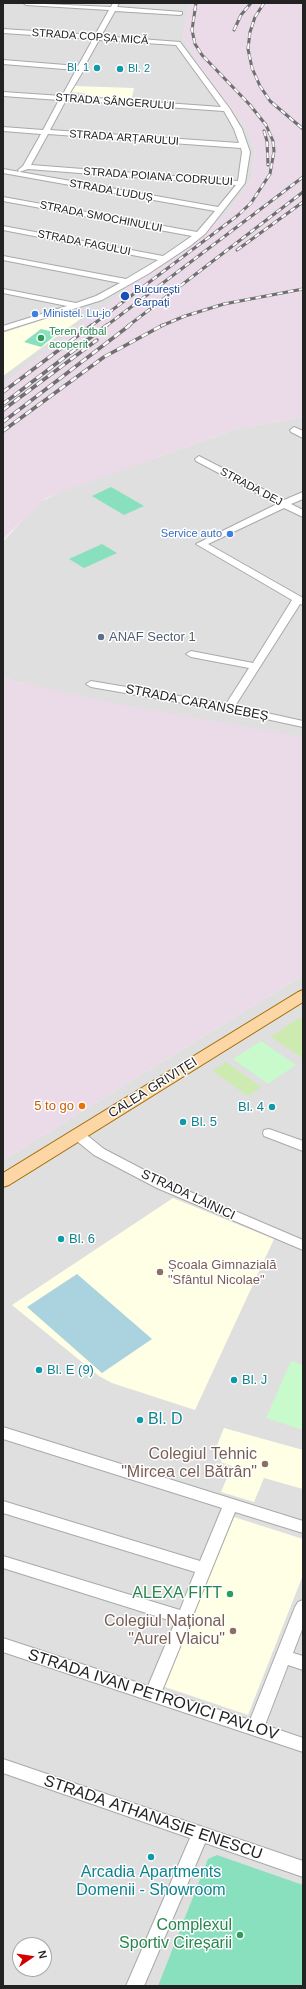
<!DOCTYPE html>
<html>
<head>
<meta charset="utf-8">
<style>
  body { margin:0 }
  #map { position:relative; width:306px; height:1989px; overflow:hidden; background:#f2efe9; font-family:Helvetica,sans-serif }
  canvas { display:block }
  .frame { position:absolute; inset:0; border:4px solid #222; pointer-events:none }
  .north { position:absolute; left:12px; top:1937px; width:40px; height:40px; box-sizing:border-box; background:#fff; border:1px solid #a7a7a7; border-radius:50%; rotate:77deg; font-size:11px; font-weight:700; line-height:16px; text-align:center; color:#222 }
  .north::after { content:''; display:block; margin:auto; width:14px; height:18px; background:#d40000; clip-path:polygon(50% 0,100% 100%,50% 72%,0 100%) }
</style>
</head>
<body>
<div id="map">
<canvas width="306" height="1989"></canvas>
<div class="frame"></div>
<div class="north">N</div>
</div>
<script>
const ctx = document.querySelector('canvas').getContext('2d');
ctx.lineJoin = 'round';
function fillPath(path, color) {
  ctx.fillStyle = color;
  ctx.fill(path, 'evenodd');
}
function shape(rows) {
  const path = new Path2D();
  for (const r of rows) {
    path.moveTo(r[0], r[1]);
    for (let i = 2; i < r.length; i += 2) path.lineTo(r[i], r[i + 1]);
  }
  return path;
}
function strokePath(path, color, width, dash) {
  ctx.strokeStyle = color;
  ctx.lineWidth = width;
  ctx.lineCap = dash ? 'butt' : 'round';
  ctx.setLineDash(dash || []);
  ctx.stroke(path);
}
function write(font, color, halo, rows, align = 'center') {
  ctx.font = font + ' Helvetica,sans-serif';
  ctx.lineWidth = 3;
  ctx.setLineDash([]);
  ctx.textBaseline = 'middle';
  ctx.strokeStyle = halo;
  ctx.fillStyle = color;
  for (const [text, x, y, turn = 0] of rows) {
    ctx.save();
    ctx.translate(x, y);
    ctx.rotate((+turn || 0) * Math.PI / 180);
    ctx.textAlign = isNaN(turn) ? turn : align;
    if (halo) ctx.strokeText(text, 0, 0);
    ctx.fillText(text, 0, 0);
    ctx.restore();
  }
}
fillPath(shape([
  [3,3,190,3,183,37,201,68,248,131,255,151,252,178,228,213,200,236,3,384],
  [303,417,303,751,3,678,3,542,38,503,98,474,152,459,237,429],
  [303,975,303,1986,3,1986,3,1160],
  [20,1945,44,1945,44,1969,20,1969]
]), '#e0dfdf');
fillPath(shape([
  [190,3,303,3,303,417,237,429,152,459,46,498,3,539,3,384,137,281,200,236,228,213,252,178,255,151,248,131,201,68,183,37],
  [3,678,107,702,303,737,303,975,3,1160]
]), '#ebdbe8');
fillPath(shape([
  [74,86,134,88,131,102,84,99,85,93,71,92],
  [69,311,83,317,3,376,3,333],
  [173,1198,274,1239,195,1410,112,1383,99,1376,12,1305],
  [224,1428,303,1450,303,1489,264,1478,254,1502,221,1492,232,1466,221,1462,225,1453,215,1450],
  [234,1517,303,1539,303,1575,248,1715,162,1686]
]), '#ffffe5');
fillPath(shape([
  [299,1018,303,1021,303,1058,271,1037],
  [226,1062,261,1087,248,1096,213,1071]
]), '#cdebb0');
fillPath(shape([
  [261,1041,296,1065,268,1084,233,1059],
  [291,1361,303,1365,303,1430,266,1418]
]), '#c8facc');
fillPath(shape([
  [41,329,58,333,41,347,24,342],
  [111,487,144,506,124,515,92,496],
  [102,544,117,553,84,568,69,559],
  [217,1855,303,1885,303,1986,158,1986,208,1859]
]), '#88e0be');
fillPath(shape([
  [77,1274,152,1339,102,1373,27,1307]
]), '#aad3df');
const minor = shape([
  [23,3,111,7,113,3,119,3,117,7,182,12,182,14,180,15,115,11,101,36,180,42,230,109,242,129,250,152,245,183,205,234,190,246,148,274,102,300,3,331,3,326,67,306,3,293,3,289,76,303,96,296,120,283,3,260,3,256,126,279,158,260,3,230,3,226,163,256,192,236,3,201,3,197,197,232,215,211,3,173,3,169,218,207,236,185,28,169,19,172,18,170,23,166,41,134,3,131,3,127,43,130,59,100,3,96,3,92,62,96,76,70,3,64,3,60,78,66,93,39,3,33,3,29,95,35,109,10,26,5,23,3],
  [99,40,176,45,221,107,68,96,85,68,84,67,99,40],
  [66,100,224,111,234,129,239,143,50,130,66,100],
  [48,134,241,148,242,152,238,181,31,165,48,134],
  [294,427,303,431,303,438,291,432,290,430,294,427],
  [199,456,284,500,303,492,303,499,291,504,303,510,303,517,284,508,208,544,303,598,303,605,300,604,235,706,303,721,303,727,229,711,91,687,86,684,91,681,226,704,249,668,191,657,186,654,191,651,253,663,292,600,196,544,277,504,196,461,195,459,199,456],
  [269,1129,303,1141,303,1151,264,1136,263,1133,264,1130,269,1129],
  [78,1131,83,1132,104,1149,167,1182,303,1240,303,1250,157,1188,94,1155,73,1138,72,1135,73,1132,78,1131],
  [3,1427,303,1521,303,1533,235,1512,162,1691,250,1720,295,1607,298,1602,303,1600,303,1627,293,1653,303,1656,303,1670,288,1665,265,1725,303,1738,303,1752,3,1652,3,1638,148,1686,175,1622,3,1568,3,1556,180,1610,195,1572,3,1513,3,1501,200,1561,222,1508,3,1439,3,1427],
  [3,1759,303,1861,303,1877,205,1843,144,1986,126,1986,190,1838,3,1773,3,1759]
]);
const major = shape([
  [303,990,303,1002,9,1185,3,1187,3,1173,298,992,303,990]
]);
strokePath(minor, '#a9a9a9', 2);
strokePath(major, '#a06b00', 2);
fillPath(minor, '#fff');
fillPath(major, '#fcd6a4');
const railFar1 = shape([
  [264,3,255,17,250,32,248,49,252,68,260,86,270,101,303,129],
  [234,30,241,15,251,3],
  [264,131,267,141,268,165],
  [237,250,303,202],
  [91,326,237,216,251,203,270,174,274,151,273,141,266,125,250,105,202,55,195,44,192,30,196,3],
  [106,326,303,177],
  [128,326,303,192],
  [161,326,185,316,224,304,303,289]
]);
const rail = shape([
  [3,392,92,325],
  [3,404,107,325],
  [3,410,97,340],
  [3,422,130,325],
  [3,431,104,357,163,325]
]);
strokePath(railFar1, '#707070', 3);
strokePath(rail, '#707070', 3.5);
strokePath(railFar1, '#fff', 2, [5.5]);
strokePath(rail, '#fff', 2.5, [7]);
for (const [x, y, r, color] of [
  [97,68,4,"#0f9aa8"],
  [120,69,4,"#0f9aa8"],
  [125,296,5,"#1a4fb4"],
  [35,314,4,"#3f7fe0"],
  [41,338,4,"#2e9e5b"],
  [230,534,4,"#3f7fe0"],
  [101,637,4,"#5c6f8a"],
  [82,1106,4,"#e8710a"],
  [272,1107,4,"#0f9aa8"],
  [183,1122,4,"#0f9aa8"],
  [61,1239,4,"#0f9aa8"],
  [160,1272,4,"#8d6e63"],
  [39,1370,4,"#0f9aa8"],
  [234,1380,4,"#0f9aa8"],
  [140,1420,4,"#0f9aa8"],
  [265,1464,4,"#8d6e63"],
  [230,1594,4,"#2e9e5b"],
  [233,1631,4,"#8d6e63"],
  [151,1857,4,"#0f9aa8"],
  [240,1935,4,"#2e9e5b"]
]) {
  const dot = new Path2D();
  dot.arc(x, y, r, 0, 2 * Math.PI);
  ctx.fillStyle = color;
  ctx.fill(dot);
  strokePath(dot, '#fff', 1.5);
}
write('11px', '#222', '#fff', [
  ["STRADA COPȘA MICĂ",90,37,4],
  ["STRADA SÂNGERULUI",115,102,4],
  ["STRADA ARȚARULUI",124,138,4],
  ["STRADA POIANA CODRULUI",158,177,4],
  ["STRADA LUDUȘ",111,191,10],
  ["STRADA SMOCHINULUI",101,217,11],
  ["STRADA FAGULUI",84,243,11],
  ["STRADA DEJ",251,487,28]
]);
write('11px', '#0d838f', '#fff', [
  ["Bl. 1",89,68],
  ["Bl. 2",128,69,"left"]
], 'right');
write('11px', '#164399', '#fff', [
  ["București",134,290],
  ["Carpați",134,303]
], 'left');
write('11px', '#366cbe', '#fff', [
  ["Ministel. Lu-jo",43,314],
  ["Service auto",222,534,"right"]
], 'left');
write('11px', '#27864d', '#fff', [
  ["Teren fotbal",49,332],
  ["acoperit",49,345]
], 'left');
write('13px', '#4e5e75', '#fff', [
  ["ANAF Sector 1",109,637]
], 'left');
write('13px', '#222', '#fff', [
  ["STRADA CARANSEBEȘ",197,703,11],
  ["CALEA GRIVIȚEI",153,1088,-32],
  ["STRADA LAINICI",188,1195,25]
]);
write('13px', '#c56008', '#fff', [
  ["5 to go",74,1106]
], 'right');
write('13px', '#0d838f', '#fff', [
  ["Bl. 4",264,1107,"right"],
  ["Bl. 5",191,1122],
  ["Bl. 6",69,1239],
  ["Bl. E (9)",47,1370],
  ["Bl. J",242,1380]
], 'left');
write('13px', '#785e54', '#fff', [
  ["Școala Gimnazială",168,1265],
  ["\"Sfântul Nicolae\"",168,1280]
], 'left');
write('16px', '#0d838f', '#fff', [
  ["Bl. D",148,1420],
  ["Arcadia Apartments",151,1873,"center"],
  ["Domenii - Showroom",151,1891,"center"]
], 'left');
write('16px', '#785e54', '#fff', [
  ["Colegiul Tehnic",257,1455],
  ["\"Mircea cel Bătrân\"",257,1473],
  ["Colegiul Național",225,1622],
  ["\"Aurel Vlaicu\"",225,1640]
], 'right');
write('16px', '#27864d', '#fff', [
  ["ALEXA FITT",222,1594],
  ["Complexul",232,1926],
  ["Sportiv Cireșarii",232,1944]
], 'right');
write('16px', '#222', '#fff', [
  ["STRADA IVAN PETROVICI PAVLOV",153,1695,18],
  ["STRADA ATHANASIE ENESCU",153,1818,19]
]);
</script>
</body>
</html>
